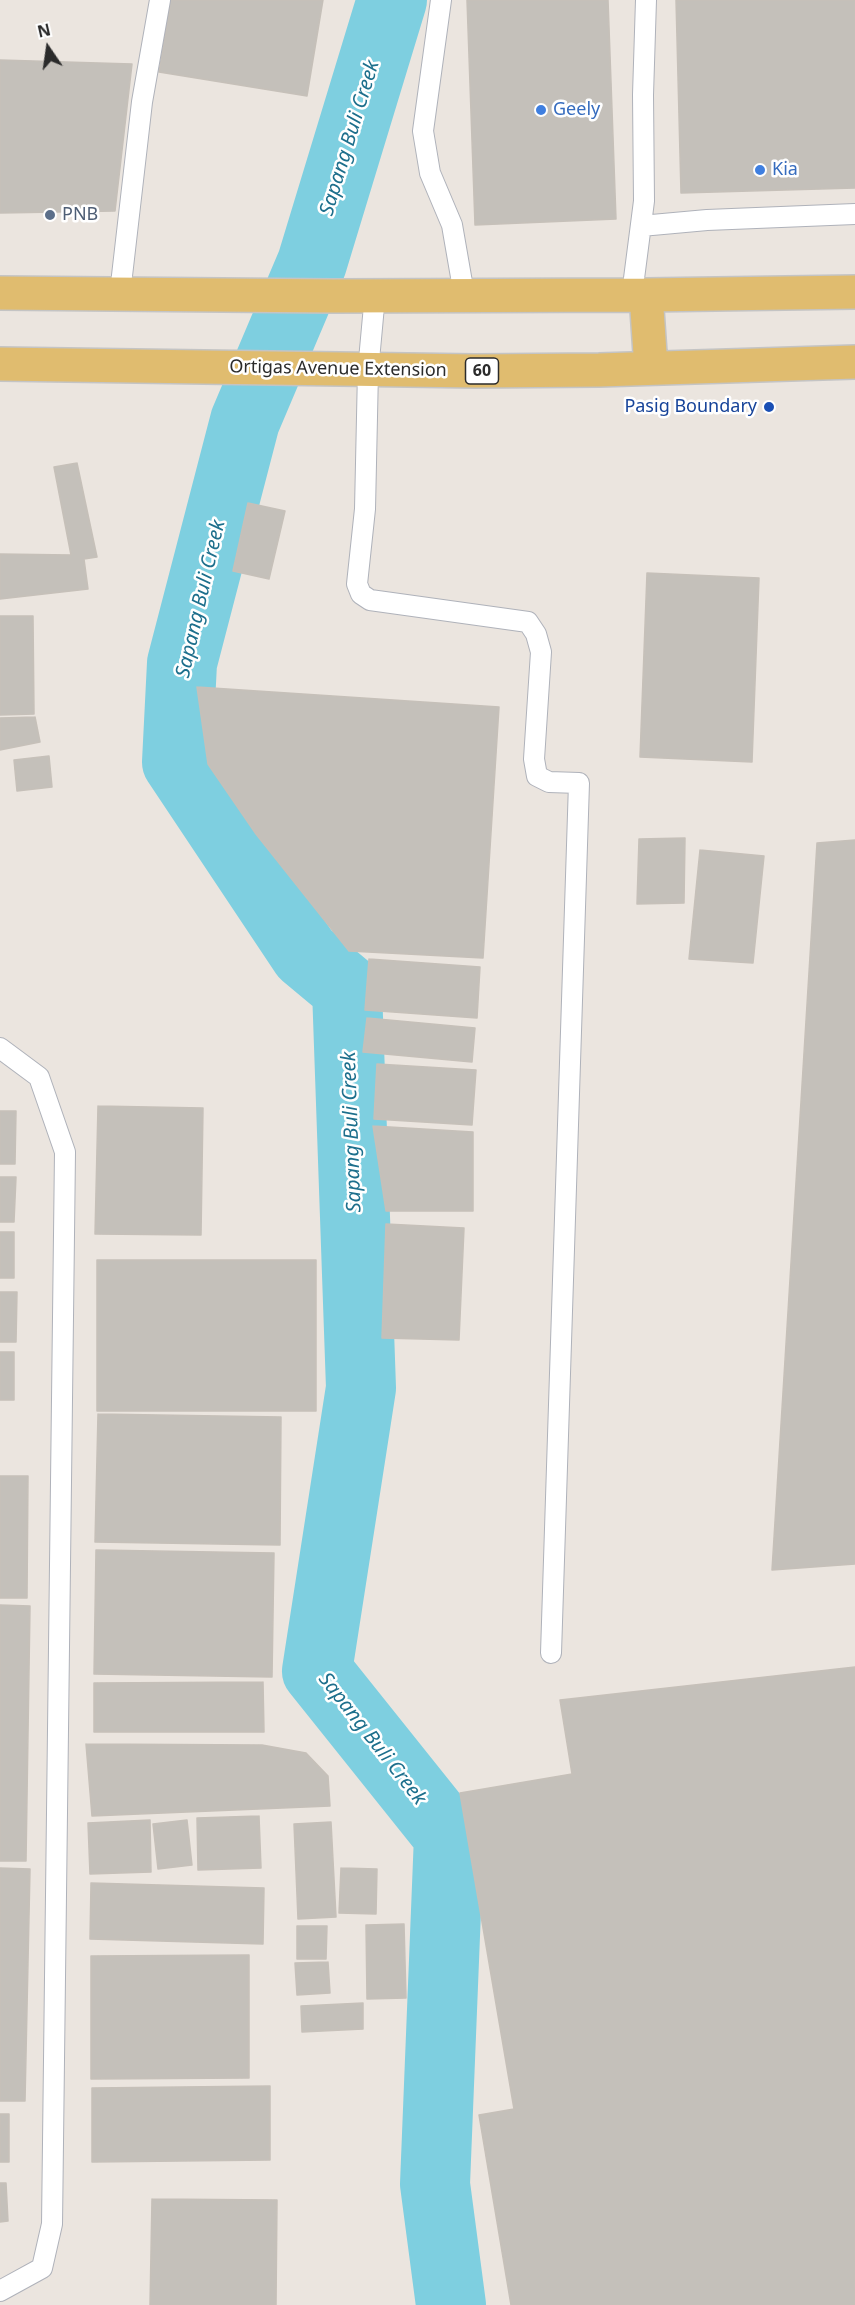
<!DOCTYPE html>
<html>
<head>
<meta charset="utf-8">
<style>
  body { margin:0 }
  #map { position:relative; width:855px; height:2305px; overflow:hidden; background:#ebe5df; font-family:"Noto Sans",sans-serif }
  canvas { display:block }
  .north { position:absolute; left:18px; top:18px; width:60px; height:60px; -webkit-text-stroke:4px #fff; paint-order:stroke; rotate:347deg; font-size:16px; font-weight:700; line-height:24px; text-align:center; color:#2b2b2b }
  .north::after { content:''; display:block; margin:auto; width:21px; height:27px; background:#2b2b2b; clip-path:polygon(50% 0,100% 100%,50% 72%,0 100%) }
</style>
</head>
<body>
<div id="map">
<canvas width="855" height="2305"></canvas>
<div class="north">N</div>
</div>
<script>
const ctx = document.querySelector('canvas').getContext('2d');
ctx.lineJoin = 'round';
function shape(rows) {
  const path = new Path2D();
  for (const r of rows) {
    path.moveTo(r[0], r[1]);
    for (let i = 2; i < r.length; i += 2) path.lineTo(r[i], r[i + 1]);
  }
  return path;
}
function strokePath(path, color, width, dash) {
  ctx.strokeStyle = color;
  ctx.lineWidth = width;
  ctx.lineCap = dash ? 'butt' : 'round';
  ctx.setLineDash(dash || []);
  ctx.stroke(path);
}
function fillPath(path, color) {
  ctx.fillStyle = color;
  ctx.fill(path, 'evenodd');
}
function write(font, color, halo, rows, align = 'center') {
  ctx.font = font + ' "Noto Sans",sans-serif';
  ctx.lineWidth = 5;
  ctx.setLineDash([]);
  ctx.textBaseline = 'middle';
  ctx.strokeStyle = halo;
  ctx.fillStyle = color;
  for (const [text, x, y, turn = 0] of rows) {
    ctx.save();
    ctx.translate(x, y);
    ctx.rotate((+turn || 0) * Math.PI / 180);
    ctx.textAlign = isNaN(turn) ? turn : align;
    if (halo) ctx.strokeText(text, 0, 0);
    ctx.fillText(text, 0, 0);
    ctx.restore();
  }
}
strokePath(shape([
  [392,0,312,263,245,421,182,663,177,762,305,954,347,989,361,1388,317,1671,449,1836,435,2184,451,2305]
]), '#7ecfe0', 70);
const building = shape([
  [171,0,323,0,307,96,159,72,171,0],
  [467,0,608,0,616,219,475,225,467,0],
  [676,0,855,0,855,188,681,193,676,0],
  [0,60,132,64,115,211,0,213,0,60],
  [77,463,97,557,84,559,88,589,0,599,0,554,71,555,54,467,77,463],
  [248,503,285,511,269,579,233,571,248,503],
  [647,573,759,578,752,762,640,757,647,573],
  [0,616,33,616,34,714,0,715,0,616],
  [197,687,499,707,483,958,349,951,256,834,208,764,197,687],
  [35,717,40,742,0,750,0,718,35,717],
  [49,756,52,787,17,791,14,760,49,756],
  [685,838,684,903,637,904,639,839,685,838],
  [855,840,855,1564,772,1570,817,843,855,840],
  [700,850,764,856,753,963,689,959,700,850],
  [369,959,480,967,477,1018,365,1010,369,959],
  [367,1018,475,1028,472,1062,363,1052,367,1018],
  [377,1064,476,1070,472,1125,374,1119,377,1064],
  [98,1106,203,1108,201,1235,95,1234,98,1106],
  [0,1111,16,1111,15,1164,0,1164,0,1111],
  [373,1126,473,1132,473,1211,386,1211,373,1126],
  [0,1177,16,1177,14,1222,0,1222,0,1177],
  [386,1224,464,1228,459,1340,382,1338,386,1224],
  [0,1232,14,1232,14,1278,0,1278,0,1232],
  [97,1260,316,1260,316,1411,97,1411,97,1260],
  [0,1292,17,1292,16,1342,0,1342,0,1292],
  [0,1352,14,1352,14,1400,0,1400,0,1352],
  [98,1414,281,1417,280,1545,95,1542,98,1414],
  [0,1476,28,1476,27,1598,0,1598,0,1476],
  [96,1550,274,1553,272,1677,94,1674,96,1550],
  [0,1605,30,1606,26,1861,0,1861,0,1605],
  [855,1667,855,2305,511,2305,479,2115,514,2109,460,1793,572,1774,560,1700,855,1667],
  [263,1682,264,1732,94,1732,94,1683,263,1682],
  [86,1744,262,1745,306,1753,328,1776,330,1806,92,1816,86,1744],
  [259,1816,261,1868,198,1870,197,1818,259,1816],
  [150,1820,151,1872,90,1874,88,1823,150,1820],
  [187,1820,192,1865,158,1869,153,1824,187,1820],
  [331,1822,336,1917,298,1919,294,1824,331,1822],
  [0,1868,30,1869,25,2101,0,2101,0,1868],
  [341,1868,377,1869,376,1914,339,1913,341,1868],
  [91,1883,264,1888,263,1944,90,1939,91,1883],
  [404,1924,406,1998,367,1999,366,1925,404,1924],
  [297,1926,327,1926,326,1959,297,1959,297,1926],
  [249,1955,249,2078,91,2079,91,1956,249,1955],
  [328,1962,330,1993,297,1995,295,1963,328,1962],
  [363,2003,363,2029,302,2032,301,2006,363,2003],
  [270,2086,270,2160,92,2162,92,2088,270,2086],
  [0,2114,9,2114,9,2162,0,2162,0,2114],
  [0,2183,6,2183,8,2221,0,2222,0,2183],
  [152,2199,277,2200,276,2305,150,2305,152,2199]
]);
fillPath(building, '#c4c0ba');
strokePath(building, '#c6c0b9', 1.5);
const service = shape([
  [441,0,423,131,430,173,452,225,464,294],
  [641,226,707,220,855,214],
  [120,293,142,102,160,0],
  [632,294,644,201,643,95,646,0],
  [375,295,368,371,365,509,357,584,361,594,370,600,528,622,536,634,541,652,534,759,537,776,549,782,579,783,551,1653],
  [0,1048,39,1077,65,1152,52,2224,42,2268,0,2291]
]);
const primary = shape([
  [0,293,333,296,646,295,855,292],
  [646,295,651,368],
  [0,364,475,371,599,370,855,362]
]);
strokePath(service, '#afb2ba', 22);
strokePath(primary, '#c4c4c4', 36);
strokePath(service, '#fff', 20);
strokePath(primary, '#e0bc6f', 33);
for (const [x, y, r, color] of [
  [541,110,6,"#3f7fe0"],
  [760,170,6,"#3f7fe0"],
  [50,215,6,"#5c6f8a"],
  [769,407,6,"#1a4fb4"]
]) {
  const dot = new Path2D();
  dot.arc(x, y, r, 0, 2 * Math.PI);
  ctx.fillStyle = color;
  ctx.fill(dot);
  strokePath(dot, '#fff', 2);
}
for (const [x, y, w] of [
  [482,371,33]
]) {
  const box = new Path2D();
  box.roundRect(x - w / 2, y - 13, w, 26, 4.5);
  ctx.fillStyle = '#fff';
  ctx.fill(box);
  strokePath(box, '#2b2b2b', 1.5);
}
write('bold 16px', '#2b2b2b', null, [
  ["60",482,371]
]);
write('18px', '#366cbe', '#fff', [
  ["Geely",553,110],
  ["Kia",772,170]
], 'left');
write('18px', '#4e5e75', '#fff', [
  ["PNB",62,215]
], 'left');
write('18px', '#2b2b2b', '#fff', [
  ["Ortigas Avenue Extension",338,369,1]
]);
write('18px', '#164399', '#fff', [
  ["Pasig Boundary",757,407]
], 'right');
write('italic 20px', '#1d6f8c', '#fff', [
  ["Sapang Buli Creek",350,138,-73],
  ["Sapang Buli Creek",201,599,-77],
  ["Sapang Buli Creek",352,1132,-92],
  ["Sapang Buli Creek",372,1739,52]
]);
</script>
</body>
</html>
